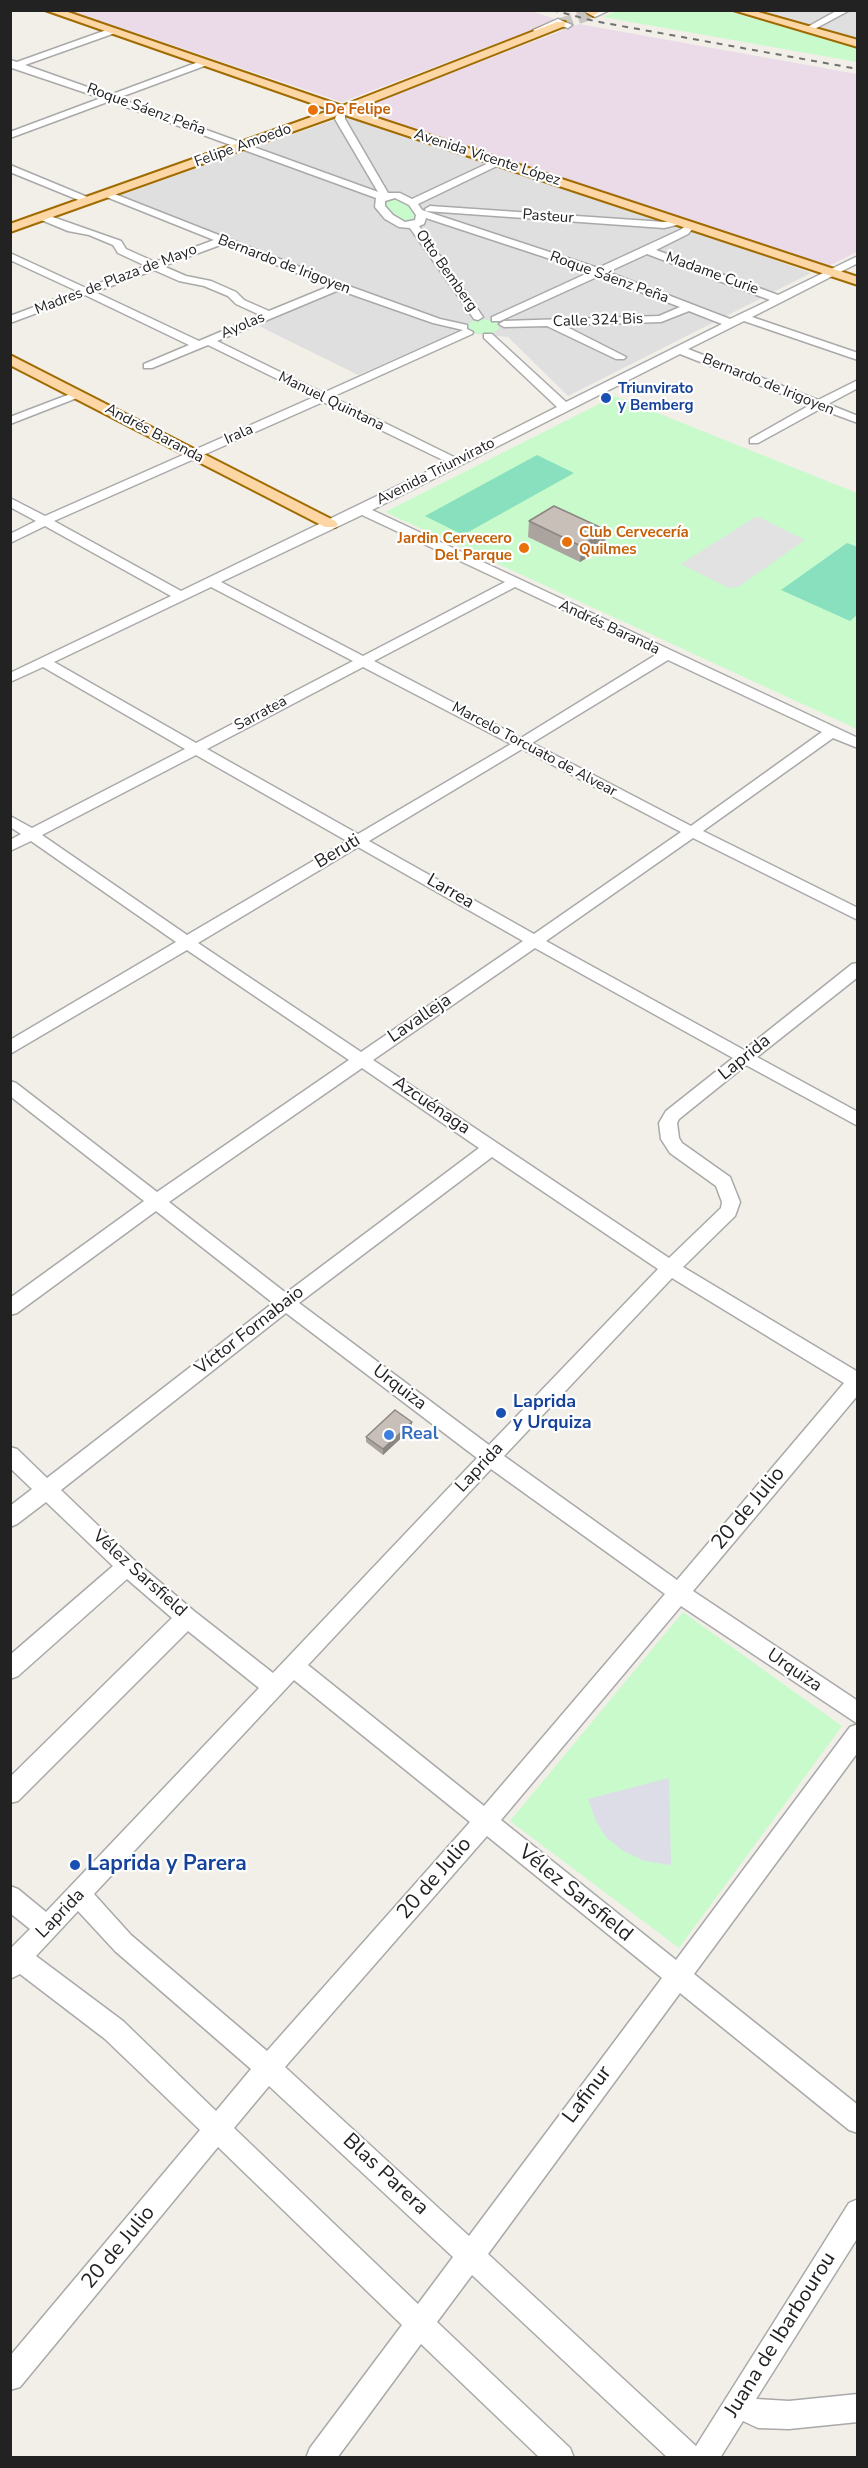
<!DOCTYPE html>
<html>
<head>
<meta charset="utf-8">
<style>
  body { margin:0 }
  #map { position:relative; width:868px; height:2468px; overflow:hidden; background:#f2efe9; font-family:"Nunito Sans",sans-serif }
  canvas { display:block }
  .frame { position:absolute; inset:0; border:12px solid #222; pointer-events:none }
</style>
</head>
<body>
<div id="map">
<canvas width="868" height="2468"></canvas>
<div class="frame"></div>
</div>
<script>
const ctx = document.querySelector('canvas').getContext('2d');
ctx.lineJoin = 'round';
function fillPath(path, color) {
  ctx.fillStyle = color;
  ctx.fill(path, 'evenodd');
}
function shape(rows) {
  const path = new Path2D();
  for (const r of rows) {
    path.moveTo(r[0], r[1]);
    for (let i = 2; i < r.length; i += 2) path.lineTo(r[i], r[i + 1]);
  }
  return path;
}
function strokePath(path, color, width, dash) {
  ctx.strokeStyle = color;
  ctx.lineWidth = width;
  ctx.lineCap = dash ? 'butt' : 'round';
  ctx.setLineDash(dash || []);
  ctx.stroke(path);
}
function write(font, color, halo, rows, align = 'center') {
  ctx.font = font + ' "Nunito Sans",sans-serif';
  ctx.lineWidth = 4.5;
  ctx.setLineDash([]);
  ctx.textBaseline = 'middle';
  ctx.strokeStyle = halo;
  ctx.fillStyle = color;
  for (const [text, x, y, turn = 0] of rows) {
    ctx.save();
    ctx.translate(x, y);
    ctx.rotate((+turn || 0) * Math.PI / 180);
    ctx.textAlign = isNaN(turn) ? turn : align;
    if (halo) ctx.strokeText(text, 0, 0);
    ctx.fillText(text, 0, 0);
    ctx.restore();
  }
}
fillPath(shape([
  [746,11,857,11,857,42],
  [348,115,697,232,811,273,568,396,508,337,456,332,358,375,257,325,346,286,121,195]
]), '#e0dfdf');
fillPath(shape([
  [528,10,558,20,342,102,71,11],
  [579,24,857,74,857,252,825,268,359,112,360,108]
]), '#ebdbe8');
fillPath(shape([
  [618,10,726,11,857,47,857,62,603,17],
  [387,197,401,198,409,203,419,218,412,224,399,222,384,206,383,200],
  [483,319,497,322,499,329,493,333,482,334,471,332,466,327,473,320],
  [615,396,857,493,857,729,385,512],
  [683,1612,842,1726,679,1948,510,1821]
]), '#c8facc');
fillPath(shape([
  [537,455,574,473,463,535,425,516],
  [847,543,858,547,857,615,850,621,781,590]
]), '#88e0be');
fillPath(shape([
  [757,516,805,540,738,587,729,588,681,564]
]), '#e2e2e2');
fillPath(shape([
  [669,1778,671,1865,645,1861,623,1851,606,1837,596,1821,588,1799]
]), '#dddde8');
strokePath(shape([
  [561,24,593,13]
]), '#c8c6c1', 12, [12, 6]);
const minor = shape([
  [582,10,595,11,610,10,595,17,582,10],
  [838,10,850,10,809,32,802,30,838,10],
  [558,19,572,25,568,28,558,25,537,33,533,30,558,19],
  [112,28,116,31,115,33,25,65,110,95,201,61,207,61,207,65,118,98,378,192,335,119,339,108,345,108,345,119,388,193,400,193,412,199,495,160,501,160,501,164,418,204,422,210,598,268,680,230,690,223,695,226,688,234,656,250,778,295,858,256,858,263,752,317,858,353,858,360,744,321,688,349,818,400,858,380,858,388,828,404,858,416,858,423,820,409,758,443,750,443,750,439,810,405,680,354,372,510,858,738,858,748,833,738,703,831,858,908,858,920,693,838,546,941,744,1050,852,964,858,963,858,977,757,1057,858,1112,858,1126,746,1065,679,1119,677,1123,679,1138,682,1143,730,1177,740,1202,735,1216,683,1267,858,1372,858,1395,693,1591,858,1701,858,1724,681,1606,501,1820,676,1960,850,1727,858,1724,858,1752,694,1974,858,2105,858,2133,849,2130,680,1993,488,2254,696,2446,849,2203,858,2199,858,2237,756,2399,789,2401,858,2394,858,2422,789,2429,758,2428,743,2421,720,2458,668,2458,472,2275,437,2322,570,2448,574,2458,540,2458,421,2344,337,2458,306,2458,310,2448,402,2325,218,2147,20,2387,10,2390,10,2356,200,2130,105,2039,20,1974,10,1979,10,1949,30,1929,10,1913,10,1886,18,1889,46,1912,259,1688,188,1631,18,1801,10,1803,10,1777,172,1618,127,1579,18,1676,10,1679,10,1655,113,1566,46,1502,17,1524,10,1527,10,1506,32,1489,10,1468,10,1447,17,1449,47,1478,273,1303,156,1211,17,1313,10,1315,10,1298,144,1201,10,1096,10,1081,16,1083,157,1192,349,1060,187,950,10,1054,10,1040,176,942,31,841,10,851,10,840,21,834,10,827,10,816,32,828,185,749,43,667,10,682,10,673,171,596,45,526,10,543,10,534,36,521,10,507,10,498,45,516,314,397,208,345,152,368,144,368,144,364,189,345,85,295,10,323,10,316,77,291,10,260,10,253,86,288,146,266,118,253,113,245,89,235,68,231,39,219,39,215,47,215,121,241,126,249,155,262,214,240,104,196,104,192,107,191,343,284,440,319,467,325,467,329,473,332,472,334,332,397,456,458,557,407,484,338,484,334,492,334,566,402,722,324,689,311,661,322,563,325,626,357,624,359,616,359,547,326,504,327,499,324,504,321,659,316,680,307,599,276,500,321,492,321,492,317,590,272,426,218,424,224,419,226,483,317,478,320,474,319,410,228,399,227,385,219,375,207,376,198,110,101,10,138,10,132,101,98,12,68,10,60,17,62,112,28],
  [395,198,409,205,416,215,415,220,405,222,393,215,385,206,385,201,395,198],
  [223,244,330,286,269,311,244,300,236,292,211,281,186,276,163,266,223,244],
  [647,254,770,300,730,319,608,272,647,254],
  [154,270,179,281,204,286,228,296,236,304,260,315,199,341,95,292,154,270],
  [339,290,433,323,463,330,323,393,217,341,339,290],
  [323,402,447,462,181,591,54,521,323,402],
  [362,515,505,582,363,656,221,582,362,515],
  [211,587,353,661,196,743,54,662,211,587],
  [515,587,657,654,521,738,374,661,515,587],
  [668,660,822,732,691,826,532,743,668,660],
  [363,667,511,744,358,834,207,749,363,667],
  [522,749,681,832,534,934,369,841,522,749],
  [196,755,347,841,187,935,42,835,196,755],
  [358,847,523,941,361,1052,198,943,358,847],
  [535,948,733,1058,666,1111,659,1123,661,1139,670,1153,716,1186,722,1202,721,1208,669,1258,373,1060,535,948],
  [362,1068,479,1148,286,1293,169,1202,362,1068],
  [492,1157,658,1269,489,1445,299,1303,492,1157],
  [672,1278,844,1383,677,1580,504,1456,672,1278],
  [286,1313,477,1458,273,1673,194,1611,134,1560,61,1490,286,1313],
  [491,1469,665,1594,484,1806,308,1665,491,1469],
  [294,1680,470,1822,267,2051,131,1935,94,1894,294,1680],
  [487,1836,662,1978,469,2236,285,2067,487,1836],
  [78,1911,115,1951,251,2069,216,2111,123,2021,36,1956,78,1911],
  [269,2086,453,2257,418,2304,234,2128,269,2086],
  [10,165,92,199,94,201,86,203,10,172,10,165],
  [430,206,664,222,680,220,685,223,664,228,426,211,425,209,430,206],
  [78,391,84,394,82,396,10,424,10,417,78,391]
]);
const major = shape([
  [45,10,62,10,342,106,557,22,565,22,565,26,353,110,858,277,858,285,342,114,10,232,10,224,331,110,45,10],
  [590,10,603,10,593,16,588,13,590,10],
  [733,10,751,10,858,40,858,47,733,10],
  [10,355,335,521,338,524,335,527,325,527,10,365,10,355]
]);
strokePath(minor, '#a9a9a9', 3);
strokePath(major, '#a06b00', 4);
fillPath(minor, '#fff');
fillPath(major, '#fcd6a4');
strokePath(shape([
  [552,10,594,21,858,69]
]), '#707070', 2, [6, 6]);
fillPath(shape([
  [529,521,605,547,580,562,528,537],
  [412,1428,383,1455,366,1442,366,1437]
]), '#aba49e');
fillPath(shape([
  [606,530,605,547,580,562,581,546],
  [412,1422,412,1428,383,1455,383,1449]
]), '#8b8681');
const building = shape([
  [554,506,606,530,581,546,529,521,554,506],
  [395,1410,412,1422,383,1449,366,1437,395,1410]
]);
fillPath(building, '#c7bfb8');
strokePath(building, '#8b8681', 1.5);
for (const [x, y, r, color] of [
  [313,110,6,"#e8710a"],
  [606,398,6,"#1a4fb4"],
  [567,542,6,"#e8710a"],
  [524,548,6,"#e8710a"],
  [501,1413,6,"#1a4fb4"],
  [389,1435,6,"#3f7fe0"],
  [75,1865,6,"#1a4fb4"]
]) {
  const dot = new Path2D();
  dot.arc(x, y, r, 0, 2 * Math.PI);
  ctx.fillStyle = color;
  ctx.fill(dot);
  strokePath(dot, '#fff', 2);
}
write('15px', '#222', '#fff', [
  ["Roque Sáenz Peña",146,110,20],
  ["Felipe Amoedo",243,146,-20],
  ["Avenida Vicente López",487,158,18],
  ["Pasteur",548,217,4],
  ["Bernardo de Irigoyen",284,265,21],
  ["Otto Bemberg",446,271,55],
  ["Madame Curie",712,274,20],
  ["Roque Sáenz Peña",609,278,20],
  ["Madres de Plaza de Mayo",116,280,-21],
  ["Calle 324 Bis",598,321,-2],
  ["Ayolas",243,326,-23],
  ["Bernardo de Irigoyen",768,385,22],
  ["Manuel Quintana",331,402,26],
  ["Andrés Baranda",154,434,28],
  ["Irala",239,435,-24],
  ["Avenida Triunvirato",436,472,-27],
  ["Andrés Baranda",609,628,25],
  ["Sarratea",261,714,-28],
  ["Marcelo Torcuato de Alvear",534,750,28]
]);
write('bold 15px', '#c56008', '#fff', [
  ["De Felipe",325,110],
  ["Club Cervecería",579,533],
  ["Quilmes",579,550],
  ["Jardin Cervecero",512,539,"right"],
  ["Del Parque",512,556,"right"]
], 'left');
write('bold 15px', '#164399', '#fff', [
  ["Triunvirato",618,389],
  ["y Bemberg",618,406]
], 'left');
write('18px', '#222', '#fff', [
  ["Beruti",338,852,-31],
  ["Larrea",450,892,30],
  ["Lavalleja",420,1019,-34],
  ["Laprida",745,1058,-39],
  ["Azcuénaga",431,1106,34],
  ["Víctor Fornabaio",250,1331,-38],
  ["Urquiza",399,1388,37],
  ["Laprida",480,1468,-47],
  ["Vélez Sarsfield",139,1574,42],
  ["Urquiza",794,1671,34],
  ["Laprida",61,1914,-46]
]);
write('bold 18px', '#164399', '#fff', [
  ["Laprida",513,1403],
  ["y Urquiza",513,1424]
], 'left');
write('bold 18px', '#366cbe', '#fff', [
  ["Real",401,1435]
], 'left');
write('21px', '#222', '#fff', [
  ["20 de Julio",749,1509,-50],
  ["20 de Julio",435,1879,-49],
  ["Vélez Sarsfield",575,1894,39],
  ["Lafinur",588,2095,-53],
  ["Blas Parera",385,2175,43],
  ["20 de Julio",119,2248,-50],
  ["Juana de Ibarbourou",781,2335,-58]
]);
write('bold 21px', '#164399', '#fff', [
  ["Laprida y Parera",87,1865]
], 'left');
</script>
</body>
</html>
